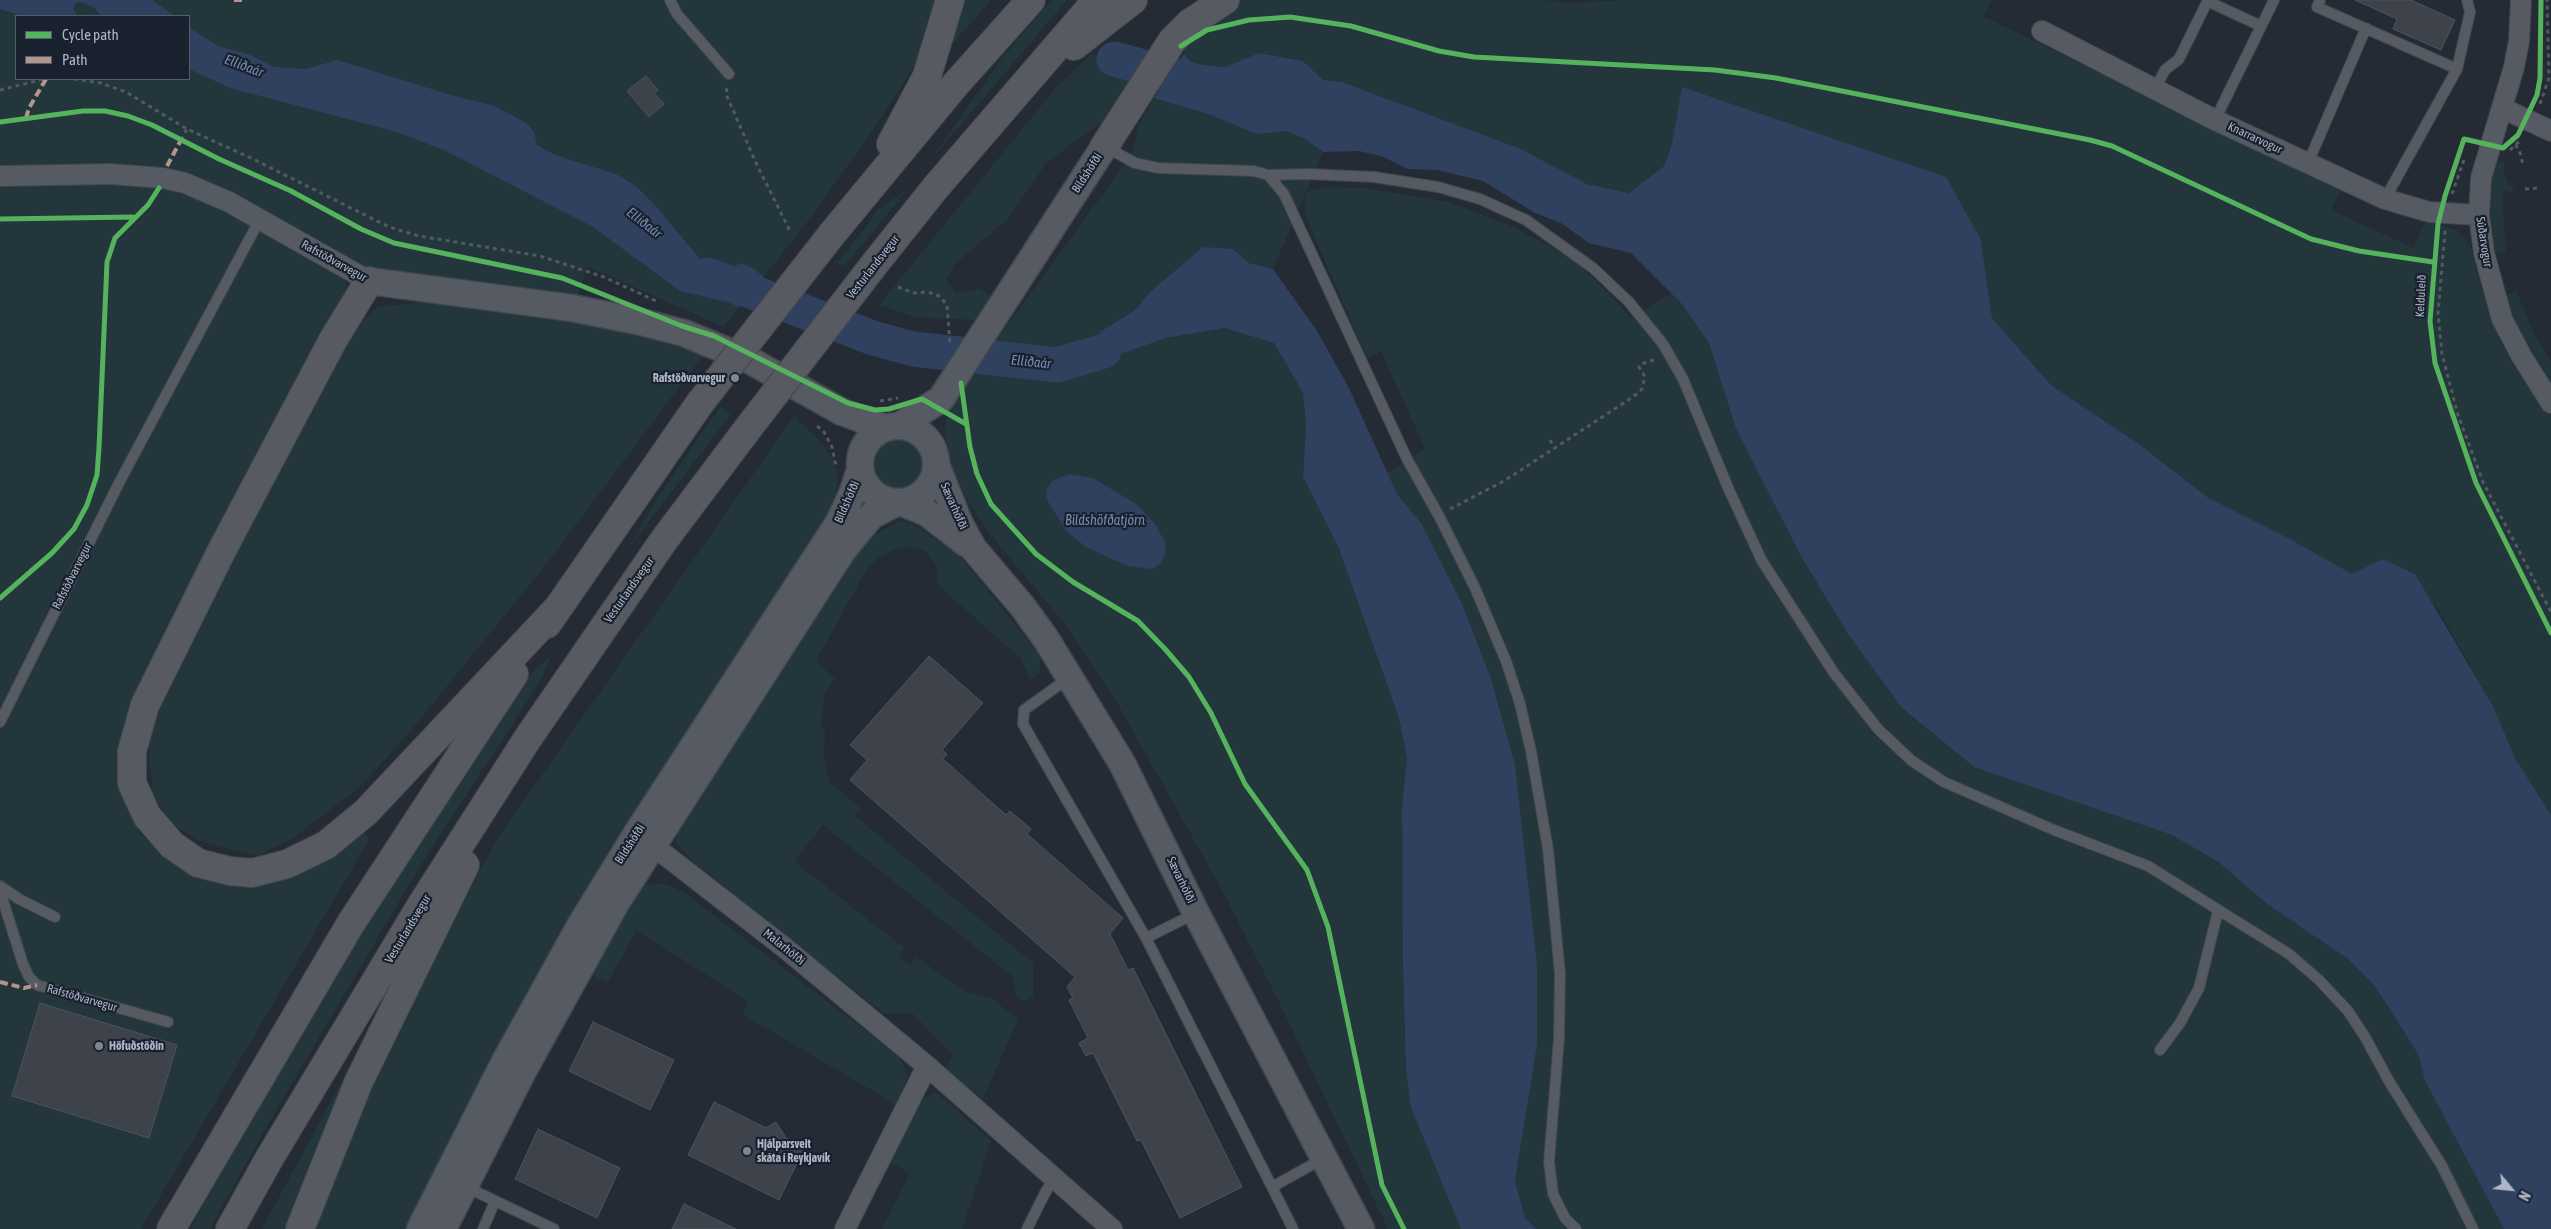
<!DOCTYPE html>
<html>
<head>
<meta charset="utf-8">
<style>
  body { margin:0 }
  #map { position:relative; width:2551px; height:1229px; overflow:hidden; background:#252b35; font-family:"Asap Condensed",sans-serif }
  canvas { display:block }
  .legend { position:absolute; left:15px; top:15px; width:175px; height:65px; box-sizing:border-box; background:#19212f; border:1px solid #555d6c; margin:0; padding:6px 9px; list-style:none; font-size:15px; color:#aeb7c7 }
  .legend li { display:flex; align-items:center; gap:10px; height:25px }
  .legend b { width:25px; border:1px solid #555d6c }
  .north { position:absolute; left:2486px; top:1164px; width:50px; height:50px; -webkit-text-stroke:4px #19212f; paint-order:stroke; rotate:118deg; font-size:14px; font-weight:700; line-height:20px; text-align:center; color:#aeb7c7 }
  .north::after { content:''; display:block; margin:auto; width:18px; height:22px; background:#aeb7c7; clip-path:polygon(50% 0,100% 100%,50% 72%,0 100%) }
</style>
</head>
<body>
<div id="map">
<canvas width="2551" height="1229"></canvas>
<ul class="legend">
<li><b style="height:6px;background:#56b35d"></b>Cycle path</li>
<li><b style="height:6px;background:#b2968c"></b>Path</li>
</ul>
<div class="north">N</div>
</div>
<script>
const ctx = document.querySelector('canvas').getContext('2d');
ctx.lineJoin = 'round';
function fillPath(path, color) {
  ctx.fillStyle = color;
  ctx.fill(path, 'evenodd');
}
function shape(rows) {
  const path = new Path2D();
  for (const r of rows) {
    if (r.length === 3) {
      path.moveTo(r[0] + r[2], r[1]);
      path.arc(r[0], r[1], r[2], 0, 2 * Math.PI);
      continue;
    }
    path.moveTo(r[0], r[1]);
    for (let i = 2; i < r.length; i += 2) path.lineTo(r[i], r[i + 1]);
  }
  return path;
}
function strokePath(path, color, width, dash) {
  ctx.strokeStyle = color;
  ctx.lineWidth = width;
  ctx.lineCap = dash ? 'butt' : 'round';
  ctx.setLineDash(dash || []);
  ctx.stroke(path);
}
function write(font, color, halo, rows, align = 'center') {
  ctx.font = font + ' "Asap Condensed",sans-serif';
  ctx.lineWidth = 4.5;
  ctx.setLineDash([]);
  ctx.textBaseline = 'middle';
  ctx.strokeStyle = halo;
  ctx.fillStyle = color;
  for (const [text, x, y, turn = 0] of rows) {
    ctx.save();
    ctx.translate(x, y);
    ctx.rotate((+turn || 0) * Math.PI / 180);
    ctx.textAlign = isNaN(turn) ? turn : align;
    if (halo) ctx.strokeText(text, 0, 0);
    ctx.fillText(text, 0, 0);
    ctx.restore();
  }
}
fillPath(shape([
  [0,0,939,0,914,67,877,124,811,217,724,327,587,266,577,298,372,276,183,178,0,171],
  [16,16,189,16,189,79,16,79],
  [957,0,991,0,942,56],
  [1052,0,1067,0,929,162,1003,57],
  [1239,0,1544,0,1567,3,1630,0,1992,0,1983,16,2340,191,2331,210,2413,248,2425,223,2434,223,2456,230,2470,245,2482,292,2502,345,2524,382,2551,416,2551,815,2515,758,2494,708,2437,607,2383,559,2352,575,2286,537,2207,497,2139,444,2051,385,1992,318,1981,240,1672,144,1664,166,1630,193,1587,184,1521,149,1342,82,1323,80,1303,61,1259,53,1225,67,1192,64,1184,54,1188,34,1212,13],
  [1091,54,1135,71,1111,116,1047,162,1009,218,954,265,947,280,956,293,979,289,991,296,975,320,914,317,879,305,1054,90],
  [1154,98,1208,114,1257,134,1284,131,1304,137,1323,152,1306,192,1323,187,1365,188,1448,202,1514,227,1572,259,1613,297,1631,318,1671,293,1681,303,1709,343,1736,429,1802,558,1848,634,1902,708,1974,767,2172,835,2220,863,2267,904,2347,958,2375,986,2418,1054,2425,1081,2504,1229,1536,1229,1525,1218,1515,1181,1537,1045,1537,965,1421,523,1397,494,1387,473,1425,449,1381,351,1367,358,1305,215,1306,192,1273,269,1249,263,1233,249,1149,293,1135,310,1100,332,1115,356,1166,338,1223,328,1274,343,1303,393,1306,425,1303,477,1339,549,1399,718,1407,758,1402,805,1406,1070,1411,1108,1461,1229,1388,1229,1276,996,1221,888,1116,701,1069,629,990,534,968,501,952,467,944,427,951,403,1132,154,1139,124],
  [2499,161,2505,162,2504,174,2508,183,2516,191,2502,191,2506,252,2495,253,2489,196,2491,180],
  [136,182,170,187,205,198,345,273,346,299,164,646,125,797,138,831,172,864,207,879,358,829,370,838,141,1229,0,1229,0,185],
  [908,189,845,266,837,263,865,228,877,210],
  [2517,292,2534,334,2551,362,2551,382,2516,325,2505,295],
  [424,302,574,322,663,342,703,355,544,567,404,739,356,790,296,836,258,856,200,841,173,825,153,795,149,758,152,709,349,331,378,307],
  [720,407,731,414,628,549,657,498],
  [794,416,819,440,833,459,838,481,833,507,410,1229,311,1229,391,1033,499,836],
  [899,465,26],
  [901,520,917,527,959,555,1041,657,1039,673,1030,680,1021,659,938,585,936,565,927,552,919,548,909,547,894,550,878,558,867,569,816,661,835,679,825,693,821,724,825,731,824,758,830,782,861,809,855,816,1033,963,1033,997,1025,1001,1017,998,1012,976,823,825,794,861,904,948,899,956,910,965,916,957,965,991,991,998,1018,1019,983,1099,945,1069,953,1055,913,1014,883,1013,691,860,677,843,678,824,853,557,869,538],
  [551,655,541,680,417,871,268,1124,210,1229,190,1229,259,1102,404,863,528,677],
  [664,884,682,891,898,1055,907,1074,900,1107,742,1014,748,1002,637,930,607,983,584,971,631,892,645,885],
  [362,1043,288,1229,262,1229],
  [937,1093,991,1141,962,1229,882,1229,910,1173,890,1162,923,1098]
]), '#22363b');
fillPath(shape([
  [0,0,152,0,175,16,102,16,94,8,84,3,76,2,73,9,77,16,23,16,0,9],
  [189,27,218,46,248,54,274,67,306,69,337,60,458,97,495,106,526,123,534,132,537,145,555,155,616,174,636,186,654,204,705,265,731,269,740,263,751,267,764,277,739,307,727,302,680,291,593,227,446,151,397,132,230,88,189,69],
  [1259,53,1303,61,1323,80,1342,82,1521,149,1587,184,1629,193,1664,166,1672,144,1682,87,1946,177,1981,240,1992,318,2051,385,2139,444,2207,497,2286,537,2352,574,2383,559,2415,574,2494,708,2515,758,2551,815,2551,1229,2504,1229,2425,1081,2418,1054,2375,986,2347,958,2267,904,2220,863,2172,835,1974,767,1902,708,1848,634,1802,558,1736,429,1709,343,1681,303,1631,253,1589,243,1561,223,1535,213,1483,181,1437,170,1408,169,1381,156,1359,151,1323,152,1304,138,1285,131,1257,134,1208,114,1154,98,1184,54,1192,64,1225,67],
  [1203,247,1233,249,1249,263,1273,269,1317,331,1349,388,1397,494,1421,523,1462,604,1491,679,1515,765,1537,965,1537,1045,1515,1181,1525,1218,1536,1229,1461,1229,1411,1108,1406,1070,1403,962,1402,805,1407,758,1399,718,1339,549,1303,477,1306,425,1303,393,1274,343,1224,328,1166,338,1115,356,1104,351,1100,332,1135,310,1149,293],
  [1069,474,1093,478,1136,504,1155,524,1166,544,1165,555,1160,564,1152,569,1127,566,1086,547,1066,531,1046,498,1047,489,1052,481]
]), '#2f415e');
strokePath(shape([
  [1114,59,1217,87],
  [708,275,873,338,913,349,1057,365,1104,351]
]), '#2f415e', 35);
const building = shape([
  [2355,0,2411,0,2455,20,2441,50,2393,29,2397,19,2355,0],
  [646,76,658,90,654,93,664,104,649,117,627,91,646,76],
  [929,656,983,703,942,750,947,754,943,759,1006,815,1010,811,1031,829,1027,834,1123,918,1110,934,1128,970,1133,968,1242,1187,1180,1218,1141,1140,1137,1141,1093,1053,1086,1056,1079,1043,1088,1038,1069,1000,1073,998,1067,987,1075,977,850,780,867,760,850,745,929,656],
  [40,1003,177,1045,149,1138,12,1096,40,1003],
  [593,1022,674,1060,650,1110,569,1071,593,1022],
  [714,1102,766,1128,776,1122,786,1138,805,1147,779,1200,688,1155,714,1102],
  [538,1129,620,1168,597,1218,515,1179,538,1129],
  [684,1204,736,1229,672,1229,684,1204]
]);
fillPath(building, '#3d424b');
strokePath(building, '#4d535d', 1);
const service = shape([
  [670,0,677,14,729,74],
  [2320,0,2317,7,2457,69],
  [2207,1,2261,26],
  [2155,89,2165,70,2179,59,2208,0],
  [2215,120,2274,0],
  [1106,147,1135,163,1158,168,1254,171,1268,175,1284,194,1407,459,1439,516,1475,588,1506,661,1520,704,1531,751,1548,849,1560,974,1559,1038,1549,1162,1553,1194,1565,1218,1576,1229],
  [2308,163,2366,28],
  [1268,175,1308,174,1374,177,1438,187,1480,199,1526,220,1593,268,1629,302,1663,344,1683,379,1729,490,1762,561,1834,673,1878,729,1912,761,1944,782,2054,830,2148,866,2289,954,2319,980,2348,1011,2365,1037,2390,1083,2442,1166,2473,1229],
  [2385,199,2457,69,2470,12,2467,0],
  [1070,677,1024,710,1023,724,1146,938,1196,913],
  [0,722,120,481,260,219],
  [0,886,19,899,55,917],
  [0,891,23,964,29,977,37,985,168,1022],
  [1146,938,1272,1187,1324,1158],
  [2160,1050,2180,1023,2199,988,2218,911],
  [464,1186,554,1229],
  [1272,1187,1293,1229],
  [483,1229,495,1201],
  [1027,1229,1046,1191,1054,1179]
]);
const minor = shape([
  [2521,0,2519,41,2514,67,2481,178,2479,215,2484,253,2502,319,2522,357,2551,403],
  [2042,31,2215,120,2385,199,2429,212,2479,215],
  [2502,108,2551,131],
  [0,176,110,174,163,178,185,183,229,202,369,281],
  [642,837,785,948,927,1066,1112,1229],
  [845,1229,927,1066]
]);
const tertiary = shape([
  [369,281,572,308,637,321,684,333,751,361,842,412,885,428],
  [898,464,38],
  [899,426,941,399,1104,147],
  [936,464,959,522,973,548,1023,607,1046,639,1122,763,1196,913,1361,1229],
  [903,503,927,513,967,544],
  [420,1229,504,1063,581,924,637,833,839,522,852,494,860,470],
  [443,1229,522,1073,616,903,843,550,871,516,896,503]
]);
const trunk = shape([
  [1074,46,1133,0],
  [891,144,927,76,950,0],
  [1104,147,1172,41,1190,23,1225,0],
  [832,234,955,85,1031,0],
  [873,266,936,187,1097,0],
  [369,281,333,340,222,550,145,705,132,751,132,783,147,816,172,845,198,863,230,871,252,873,287,864,326,845,366,812,557,609],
  [547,624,700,403],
  [171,1229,351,923,514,674],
  [230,1229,269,1159,422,904,528,738,664,540,746,431],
  [300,1229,359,1081,465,865]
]);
strokePath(service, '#42464e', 12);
strokePath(minor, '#42464e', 22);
strokePath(tertiary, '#42464e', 29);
strokePath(trunk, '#424750', 30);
strokePath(shape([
  [74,79,101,83,126,92,187,129,251,158,389,227,419,236,540,256,604,277,656,301],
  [727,88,726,94,756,163,791,233],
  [0,90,44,79],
  [2540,104,2549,78,2547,0],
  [181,140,187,129],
  [2515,145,2519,149,2523,165],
  [2510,150,2522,139],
  [2525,189,2538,188],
  [2452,194,2465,157],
  [2445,231,2438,313,2442,354,2458,415,2483,482,2551,612],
  [2433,262,2441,263],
  [898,287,914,293,928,292,939,296,947,305,950,344],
  [880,401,898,398],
  [817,426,824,432,832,447,836,466],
  [1550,440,1555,449],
  [1450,509,1504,481,1633,397,1642,389,1645,377,1639,367,1641,364,1657,359]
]), '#535960', 3, [4, 4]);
strokePath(service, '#565a62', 10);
strokePath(minor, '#565a62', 20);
strokePath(tertiary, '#565a62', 26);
strokePath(trunk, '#575a60', 28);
const trunkBridge = shape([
  [700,403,832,234],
  [746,431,873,266]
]);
strokePath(trunkBridge, '#424750', 30, []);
strokePath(trunkBridge, '#575a60', 28);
strokePath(shape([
  [234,0,244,0],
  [26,118,29,108,46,79],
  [167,166,181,140],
  [0,982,24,988,37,985]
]), '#b2968c', 4, [8, 4]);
strokePath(shape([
  [2541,0,2540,78,2537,95,2518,135,2503,148,2464,139,2445,196,2438,224,2430,321,2435,363,2476,483,2551,633],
  [1181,46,1207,30,1249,20,1290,17,1351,26,1439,51,1474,57,1715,70,1776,78,2090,140,2112,146,2311,239,2359,251,2433,262],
  [0,122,83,111,105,111,128,116,152,125,219,159,291,191,361,229,394,243,562,278,682,326,714,336,848,403,875,410,889,409,922,399,966,424],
  [0,219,133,217],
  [961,383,970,447,977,474,991,504,1036,554,1073,582,1138,621,1165,649,1189,677,1211,713,1245,784,1307,870,1328,927,1382,1185,1404,1229],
  [0,598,52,553,74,529,87,505,97,475,99,448,107,262,115,238,148,205,159,188]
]), '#56b35d', 5);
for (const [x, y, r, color] of [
  [735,378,5,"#7e8694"],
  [99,1046,5,"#7e8694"],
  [747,1151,5,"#7e8694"]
]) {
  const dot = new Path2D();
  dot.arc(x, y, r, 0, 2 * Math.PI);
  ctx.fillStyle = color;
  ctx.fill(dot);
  strokePath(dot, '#19212f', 2);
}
write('12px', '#aeb7c7', '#19212f', [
  ["Knarrarvogur",2255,138,25],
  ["Bíldshöfði",1087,173,-57],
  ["Súðarvogur",2484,242,81],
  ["Rafstöðvarvegur",334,261,29],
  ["Vesturlandsvegur",873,267,-52],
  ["Kelduleið",2421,296,-87],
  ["Bíldshöfði",847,502,-66],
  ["Sævarhöfði",954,506,66],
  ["Rafstöðvarvegur",72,576,-63],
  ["Vesturlandsvegur",629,590,-55],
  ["Bíldshöfði",630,844,-57],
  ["Sævarhöfði",1181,880,64],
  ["Vesturlandsvegur",408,929,-59],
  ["Malarhöfði",784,947,39],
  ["Rafstöðvarvegur",82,998,16]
]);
write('bold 12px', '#aeb7c7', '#19212f', [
  ["Rafstöðvarvegur",725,378,"right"],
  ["Höfuðstöðin",109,1046],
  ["Hjálparsveit",757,1144],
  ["skáta í Reykjavík",757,1158]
], 'left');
write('italic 14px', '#748cb2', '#19212f', [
  ["Elliðaár",244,66,21],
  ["Elliðaár",644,223,38],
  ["Elliðaár",1031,362,6],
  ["Bíldshöfðatjörn",1105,521]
]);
</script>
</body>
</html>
